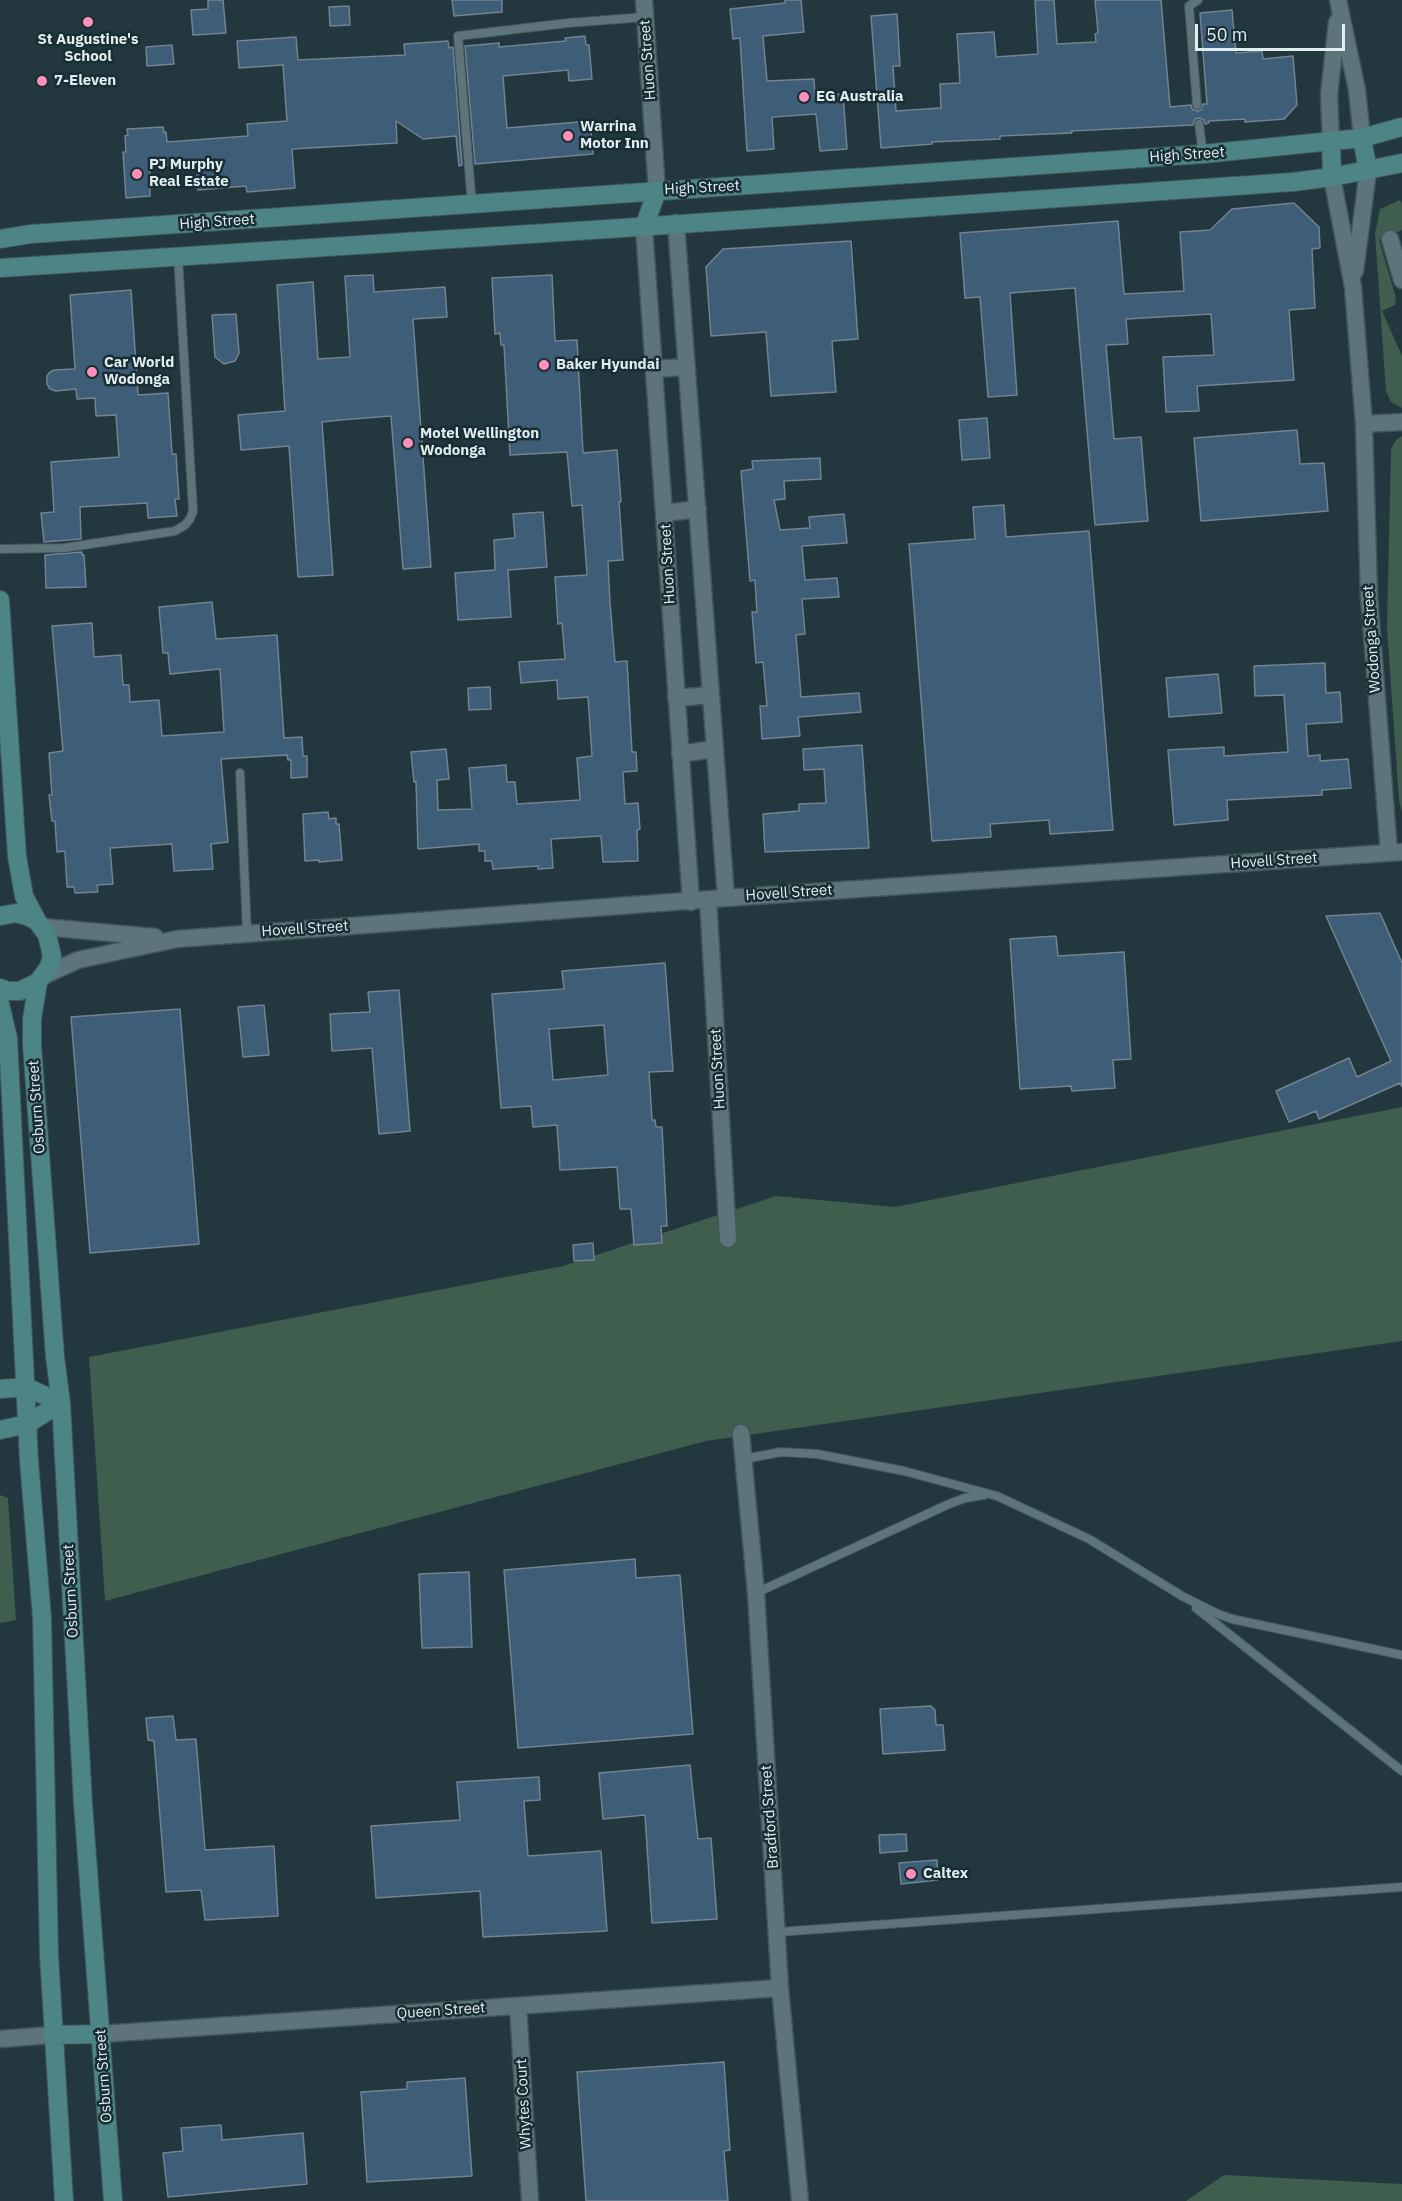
<!DOCTYPE html>
<html>
<head>
<meta charset="utf-8">
<style>
  body { margin:0 }
  #map { position:relative; width:1402px; height:2201px; overflow:hidden; background:#22383e; font-family:"IBM Plex Sans",sans-serif }
  canvas { display:block }
  .scale { position:absolute; left:1195px; top:24px; width:150px; height:27px; box-sizing:border-box; border:3px solid #e1eef1; border-top:0; padding-left:8px; font-size:18px; line-height:21px; white-space:nowrap; color:#e1eef1; -webkit-text-stroke:4px #182e34; paint-order:stroke }
</style>
</head>
<body>
<div id="map">
<canvas width="1402" height="2201"></canvas>
<div class="scale">50 m</div>
</div>
<script>
const ctx = document.querySelector('canvas').getContext('2d');
ctx.lineJoin = 'round';
function fillPath(path, color) {
  ctx.fillStyle = color;
  ctx.fill(path, 'evenodd');
}
function shape(rows) {
  const path = new Path2D();
  for (const r of rows) {
    path.moveTo(r[0], r[1]);
    for (let i = 2; i < r.length; i += 2) path.lineTo(r[i], r[i + 1]);
  }
  return path;
}
function strokePath(path, color, width, dash) {
  ctx.strokeStyle = color;
  ctx.lineWidth = width;
  ctx.lineCap = dash ? 'butt' : 'round';
  ctx.setLineDash(dash || []);
  ctx.stroke(path);
}
function write(font, color, halo, rows, align = 'center') {
  ctx.font = font + ' "IBM Plex Sans",sans-serif';
  ctx.lineWidth = 5;
  ctx.setLineDash([]);
  ctx.textBaseline = 'middle';
  ctx.strokeStyle = halo;
  ctx.fillStyle = color;
  for (const [text, x, y, turn = 0] of rows) {
    ctx.save();
    ctx.translate(x, y);
    ctx.rotate((+turn || 0) * Math.PI / 180);
    ctx.textAlign = isNaN(turn) ? turn : align;
    if (halo) ctx.strokeText(text, 0, 0);
    ctx.fillText(text, 0, 0);
    ctx.restore();
  }
}
fillPath(shape([
  [1400,200,1402,204,1402,230,1379,240,1396,298,1395,305,1382,311,1402,356,1402,408,1391,402,1386,391,1375,234,1380,209],
  [1402,436,1402,813,1399,800,1387,628,1391,449,1396,440],
  [1402,1107,1402,1341,706,1441,105,1601,89,1357,563,1266,776,1196,895,1207],
  [0,1495,8,1498,16,1620,0,1623],
  [1224,2175,1402,2184,1402,2201,1186,2201]
]), '#3f5e4d');
const building = shape([
  [208,0,223,0,226,33,193,35,191,10,208,9,208,0],
  [452,0,502,0,502,12,454,16,452,0],
  [785,0,801,0,804,32,763,36,767,81,814,79,815,96,843,94,847,149,820,151,816,114,772,117,774,149,747,151,740,38,733,39,730,9,785,3,785,0],
  [1035,0,1054,0,1057,44,1096,42,1095,34,1098,33,1095,0,1161,0,1170,107,1191,105,1192,109,1197,111,1201,110,1203,104,1207,104,1200,13,1232,10,1236,53,1262,51,1263,59,1293,56,1297,105,1284,119,1245,122,1245,119,1208,121,1209,123,1205,124,1204,120,1199,118,1195,119,1193,125,1071,131,1072,133,1000,136,1000,139,932,142,932,144,881,148,871,16,897,14,900,66,893,66,896,111,941,108,940,84,960,83,957,34,994,32,996,57,1038,54,1035,0],
  [349,6,350,25,330,26,329,7,349,6],
  [585,36,586,45,589,45,592,79,569,81,568,70,503,76,507,128,590,121,593,154,475,164,465,46,499,43,499,47,566,41,565,38,585,36],
  [296,37,298,60,405,55,404,44,448,41,449,48,453,47,462,165,459,166,456,136,423,139,396,121,397,143,292,149,295,188,247,192,246,186,198,190,196,163,150,166,150,196,126,198,123,152,126,152,125,136,128,135,127,129,163,127,164,133,166,132,167,142,248,136,247,124,287,121,283,65,239,68,237,41,296,37],
  [172,45,174,64,147,66,146,47,172,45],
  [1294,203,1319,227,1320,248,1312,249,1315,308,1289,310,1294,380,1197,386,1199,411,1166,412,1163,357,1214,355,1211,314,1126,319,1128,344,1106,345,1114,439,1141,437,1148,521,1095,525,1075,288,1010,293,1017,395,988,397,980,297,965,298,960,233,1118,221,1124,294,1184,291,1180,232,1210,230,1232,209,1294,203],
  [851,241,858,339,832,341,836,392,771,396,766,332,711,336,706,267,723,249,851,241],
  [373,275,374,292,445,287,447,317,413,319,431,567,403,569,391,416,340,420,322,422,333,575,298,577,289,446,241,450,238,415,285,411,277,285,313,282,318,359,350,357,345,276,373,275],
  [552,275,555,341,577,340,583,453,617,450,621,502,619,502,623,560,608,561,610,603,615,662,627,661,632,752,636,752,637,771,623,772,625,804,638,803,640,829,637,830,638,861,603,862,601,836,551,839,553,868,538,869,538,866,493,869,492,861,485,861,485,851,479,851,479,844,418,849,416,781,414,782,411,752,446,749,449,779,437,780,438,810,472,809,469,768,506,765,507,782,515,782,517,804,580,800,577,758,592,756,588,697,558,699,557,680,521,683,519,662,565,659,562,623,558,624,555,577,587,575,582,505,572,506,567,452,510,455,504,345,501,345,500,333,495,334,492,278,552,275],
  [131,290,138,395,168,393,172,454,176,454,179,499,175,499,177,516,148,518,147,503,80,507,81,539,44,542,41,513,54,512,51,462,119,457,116,415,96,416,95,398,77,399,76,389,56,391,50,389,47,384,47,376,50,372,54,370,75,369,70,295,131,290],
  [236,314,239,353,235,361,224,364,215,357,212,315,236,314],
  [987,418,990,458,962,460,959,420,987,418],
  [1297,430,1300,464,1324,463,1328,511,1201,521,1194,438,1297,430],
  [820,458,821,479,784,481,785,499,774,500,780,530,810,528,809,517,844,514,847,543,802,546,805,580,837,578,839,597,802,599,805,634,796,635,801,697,859,693,861,712,798,717,800,736,762,739,760,706,767,706,763,662,756,663,752,612,757,612,755,580,750,581,741,471,753,469,752,461,820,458],
  [1004,505,1006,537,1089,531,1113,830,1050,834,1049,820,990,824,991,837,932,841,909,544,975,539,973,507,1004,505],
  [543,512,547,567,508,570,511,617,458,620,455,573,495,570,494,540,515,538,513,514,543,512],
  [82,552,82,555,84,555,86,587,46,588,45,555,82,552],
  [212,602,216,639,277,635,284,738,302,737,303,756,307,756,307,777,291,778,291,760,288,760,287,755,221,759,228,842,211,844,213,869,174,871,172,844,110,848,113,884,97,885,98,892,75,893,74,887,67,887,65,851,57,852,55,821,52,821,49,795,52,795,49,753,63,751,52,626,92,623,94,657,121,655,123,685,129,685,130,702,159,700,162,736,224,732,220,669,170,674,168,653,163,653,159,607,212,602],
  [1325,663,1326,693,1340,692,1342,722,1306,724,1308,756,1320,755,1320,761,1348,759,1351,788,1322,790,1322,795,1227,800,1228,820,1174,825,1168,750,1224,747,1224,756,1288,752,1284,695,1255,696,1254,666,1325,663],
  [1218,674,1222,713,1169,717,1166,678,1218,674],
  [490,687,491,709,469,710,468,688,490,687],
  [862,745,869,848,765,852,763,814,799,811,799,804,826,803,824,769,804,770,803,749,862,745],
  [328,812,329,819,336,818,336,824,339,824,342,860,319,862,319,860,305,861,303,814,328,812],
  [1380,913,1402,963,1402,1087,1400,1083,1319,1119,1316,1111,1289,1122,1276,1091,1349,1058,1357,1077,1391,1061,1326,916,1380,913],
  [1056,936,1058,956,1124,952,1131,1059,1113,1060,1115,1088,1072,1091,1071,1086,1020,1089,1010,939,1056,936],
  [665,963,673,1071,649,1072,652,1120,655,1120,656,1127,662,1127,667,1226,661,1226,662,1243,634,1245,631,1209,620,1209,617,1167,560,1170,557,1125,533,1127,531,1106,501,1108,492,994,564,989,562,971,665,963],
  [604,1025,608,1075,553,1080,549,1029,604,1025],
  [399,990,410,1131,379,1134,372,1048,332,1051,330,1014,370,1012,368,992,399,990],
  [264,1005,269,1055,243,1057,238,1007,264,1005],
  [180,1009,199,1244,90,1253,71,1017,180,1009],
  [593,1243,594,1260,574,1261,573,1245,593,1243],
  [635,1559,636,1578,680,1575,693,1734,518,1748,504,1570,635,1559],
  [469,1572,472,1647,422,1648,419,1574,469,1572],
  [931,1706,935,1710,936,1725,943,1725,945,1750,883,1754,880,1709,931,1706],
  [173,1716,176,1740,196,1739,205,1850,274,1846,278,1916,205,1920,201,1890,166,1892,154,1741,148,1740,146,1718,173,1716],
  [690,1765,698,1839,711,1838,717,1919,652,1923,645,1815,603,1819,599,1773,690,1765],
  [539,1777,540,1800,524,1801,528,1856,601,1851,607,1931,483,1937,480,1891,376,1898,371,1826,460,1820,457,1782,539,1777],
  [906,1834,907,1851,880,1853,879,1835,906,1834],
  [937,1860,938,1880,901,1884,899,1863,937,1860],
  [724,2062,730,2150,724,2151,728,2201,586,2201,577,2072,724,2062],
  [465,2078,472,2176,367,2182,361,2092,407,2089,407,2082,465,2078],
  [221,2125,222,2140,303,2133,307,2184,168,2197,163,2153,183,2151,181,2128,221,2125]
]);
fillPath(building, '#3e5d77');
strokePath(building, '#728391', 1.5);
const lane = shape([
  [1197,105,1189,6,1198,0],
  [1199,124,1203,154],
  [472,205,458,36,568,23,645,17],
  [0,549,64,548,175,531,185,525,190,519,193,511,178,256],
  [240,773,247,932],
  [744,1459,781,1452,817,1454,904,1471,997,1496,1089,1539,1182,1596,1218,1614,1232,1619,1402,1655],
  [756,1593,949,1504,965,1498,984,1495],
  [1196,1608,1402,1771],
  [778,1932,1402,1887]
]);
const street = shape([
  [644,0,657,191],
  [1338,0,1357,90,1362,138],
  [1331,142,1329,95,1337,22],
  [1332,177,1353,287,1364,424,1369,596,1389,853],
  [676,223,726,898],
  [644,227,691,902],
  [1390,239,1402,280],
  [1355,271,1368,171],
  [654,369,687,367],
  [1364,424,1402,422],
  [665,513,698,509],
  [676,698,710,695],
  [680,754,714,749],
  [708,900,728,1239],
  [43,927,155,937],
  [43,976,78,960,177,939,726,898,1402,852],
  [741,1433,756,1593,780,1988,800,2201],
  [518,2006,530,2201],
  [101,2034,780,1988],
  [0,2039,52,2035]
]);
const secondary = shape([
  [1362,138,1368,171],
  [1331,142,1332,177],
  [644,227,657,191],
  [0,239,31,234,1203,154,1362,138,1402,127],
  [0,268,608,229,1293,182,1332,177,1402,163],
  [0,600,17,856,24,896,37,921],
  [0,916,16,913,27,916,37,921,47,935,52,956,49,967,38,982,20,991,8,991,0,988],
  [38,982,32,1019,32,1045,55,1357,61,1403,83,1804,113,2201],
  [0,1004,8,1038,29,1461,42,1618,49,1955,64,2201],
  [0,1389,26,1387,61,1403],
  [0,1430,27,1424,61,1403],
  [52,2035,101,2034]
]);
strokePath(lane, '#42565a', 10);
strokePath(street, '#42565a', 19);
strokePath(secondary, '#42565a', 20);
strokePath(lane, '#5d747b', 8);
strokePath(street, '#5d747b', 16);
strokePath(secondary, '#4d8486', 18);
for (const [x, y, r, color] of [
  [88,22,6,"#ff8eb9"],
  [42,81,6,"#ff8eb9"],
  [804,97,6,"#ff8eb9"],
  [568,136,6,"#ff8eb9"],
  [137,174,6,"#ff8eb9"],
  [544,365,6,"#ff8eb9"],
  [92,372,6,"#ff8eb9"],
  [408,443,6,"#ff8eb9"],
  [911,1874,6,"#ff8eb9"]
]) {
  const dot = new Path2D();
  dot.arc(x, y, r, 0, 2 * Math.PI);
  ctx.fillStyle = color;
  ctx.fill(dot);
  strokePath(dot, '#182e34', 2);
}
write('bold 15px', '#e1eef1', '#182e34', [
  ["St Augustine's",88,40,"center"],
  ["School",88,57,"center"],
  ["7-Eleven",54,81],
  ["EG Australia",816,97],
  ["Warrina",580,127],
  ["Motor Inn",580,144],
  ["PJ Murphy",149,165],
  ["Real Estate",149,182],
  ["Car World",104,363],
  ["Wodonga",104,380],
  ["Baker Hyundai",556,365],
  ["Motel Wellington",420,434],
  ["Wodonga",420,451],
  ["Caltex",923,1874]
], 'left');
write('15px', '#e1eef1', '#182e34', [
  ["Huon Street",648,60,-94],
  ["High Street",1187,155,-4],
  ["High Street",702,188,-3],
  ["High Street",217,222,-4],
  ["Huon Street",668,564,-93],
  ["Wodonga Street",1372,639,-94],
  ["Hovell Street",1274,861,-4],
  ["Hovell Street",789,893,-4],
  ["Hovell Street",305,929,-4],
  ["Huon Street",718,1069,-93],
  ["Osburn Street",37,1107,-94],
  ["Osburn Street",71,1591,-93],
  ["Bradford Street",770,1817,-94],
  ["Queen Street",441,2011,-4],
  ["Osburn Street",104,2076,-94],
  ["Whytes Court",524,2104,-93]
]);
</script>
</body>
</html>
